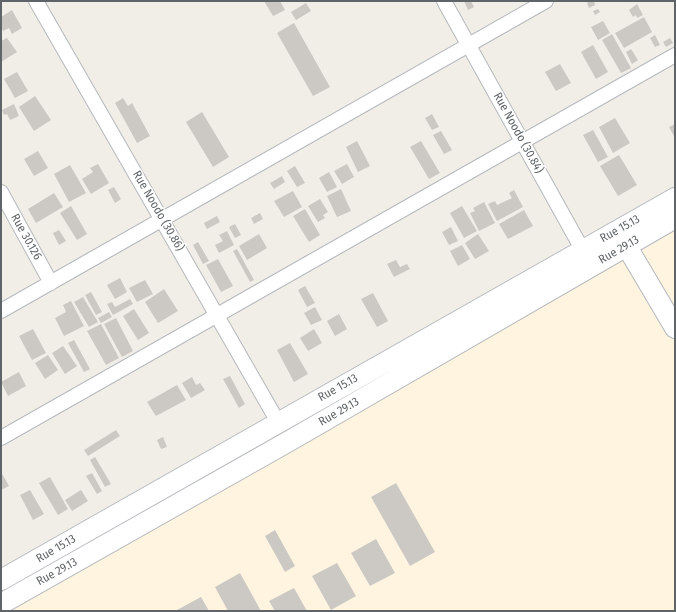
<!DOCTYPE html>
<html>
<head>
<meta charset="utf-8">
<style>
  body { margin:0 }
  #map { position:relative; width:676px; height:612px; overflow:hidden; background:#f1eee8; font-family:"Fira Sans Condensed",sans-serif }
  canvas { display:block }
  .frame { position:absolute; inset:0; border:2px solid #5f6468; pointer-events:none }
</style>
</head>
<body>
<div id="map">
<canvas width="676" height="612"></canvas>
<div class="frame"></div>
</div>
<script>
const ctx = document.querySelector('canvas').getContext('2d');
ctx.lineJoin = 'round';
function fillPath(path, color) {
  ctx.fillStyle = color;
  ctx.fill(path, 'evenodd');
}
function shape(rows) {
  const path = new Path2D();
  for (const r of rows) {
    path.moveTo(r[0], r[1]);
    for (let i = 2; i < r.length; i += 2) path.lineTo(r[i], r[i + 1]);
  }
  return path;
}
function strokePath(path, color, width, dash) {
  ctx.strokeStyle = color;
  ctx.lineWidth = width;
  ctx.lineCap = dash ? 'butt' : 'round';
  ctx.setLineDash(dash || []);
  ctx.stroke(path);
}
function write(font, color, halo, rows, align = 'center') {
  ctx.font = font + ' "Fira Sans Condensed",sans-serif';
  ctx.lineWidth = 3;
  ctx.setLineDash([]);
  ctx.textBaseline = 'middle';
  ctx.strokeStyle = halo;
  ctx.fillStyle = color;
  for (const [text, x, y, turn = 0] of rows) {
    ctx.save();
    ctx.translate(x, y);
    ctx.rotate((+turn || 0) * Math.PI / 180);
    ctx.textAlign = isNaN(turn) ? turn : align;
    if (halo) ctx.strokeText(text, 0, 0);
    ctx.fillText(text, 0, 0);
    ctx.restore();
  }
}
fillPath(shape([
  [675,218,675,611,1,611]
]), '#fef4e0');
fillPath(shape([
  [264,1,280,1,285,10,273,16],
  [464,1,471,1,474,7,468,10],
  [590,1,594,1,595,5,589,8,587,3],
  [306,3,311,11,296,20,291,12],
  [637,4,643,15,637,18,636,15,633,17,629,10],
  [598,9,600,12,595,15,593,11],
  [12,10,22,28,12,34,9,28,3,31,1,27,1,17],
  [644,17,652,32,624,48,615,33],
  [603,21,610,33,598,40,591,27],
  [294,23,330,87,313,96,277,33],
  [612,34,631,68,621,73,602,40],
  [655,35,660,45,655,47,650,38],
  [7,38,17,52,1,62,1,41],
  [670,38,673,43,666,47,663,42],
  [593,45,608,72,596,79,581,52],
  [631,49,638,60,632,64,626,52],
  [560,64,571,83,556,91,545,72],
  [17,72,28,91,15,98,4,79],
  [35,96,51,120,34,131,19,107],
  [123,98,128,106,132,103,150,136,137,143,115,103],
  [14,104,19,116,10,120,7,114,4,115,2,110],
  [202,112,229,157,213,167,186,122],
  [432,114,439,127,432,130,425,118],
  [615,118,630,143,613,153,599,127],
  [675,124,675,138,669,127],
  [593,130,608,157,598,162,583,135],
  [441,131,452,150,444,154,433,135],
  [357,141,370,166,358,172,346,147],
  [421,141,440,173,429,179,410,147],
  [38,151,48,168,34,176,24,159],
  [619,155,637,185,618,196,600,166],
  [98,164,109,183,91,194,82,179,93,172,90,168],
  [347,164,354,177,342,184,334,171],
  [70,165,86,193,69,202,54,174],
  [295,166,305,183,297,187,287,171],
  [329,172,337,187,327,192,319,178],
  [282,176,285,182,274,189,270,183],
  [114,187,121,199,115,203,108,190],
  [341,189,351,211,337,217,327,196],
  [514,190,523,207,497,221,488,204,495,201,497,205,512,198,509,193],
  [293,191,302,207,284,217,274,201],
  [54,193,63,207,36,223,28,209],
  [320,199,328,212,323,215,325,218,318,222,308,206],
  [484,202,495,223,479,231,470,213,475,211,473,208],
  [71,206,87,234,77,240,60,213],
  [462,206,477,231,464,238,450,213],
  [305,209,320,235,309,242,293,216],
  [524,210,533,226,508,239,499,224],
  [260,213,263,219,254,224,251,218],
  [217,216,220,222,207,229,204,223],
  [235,224,241,235,235,238,229,227],
  [451,227,458,241,449,245,442,232],
  [59,230,66,241,59,245,53,233],
  [227,231,234,245,219,253,215,245,223,241,219,235],
  [259,234,267,248,247,260,239,246],
  [478,234,489,251,475,259,465,243],
  [198,242,209,261,203,264,193,245],
  [462,245,470,259,458,266,450,251],
  [237,249,254,280,250,282,233,251],
  [218,259,233,286,221,292,206,265],
  [396,260,400,267,407,264,410,269,394,277,387,264],
  [120,278,127,292,115,299,107,285],
  [145,280,153,294,137,302,129,288],
  [305,286,315,303,307,307,298,290],
  [164,289,178,311,158,323,145,302],
  [91,292,102,312,96,315,85,295],
  [373,293,388,321,377,327,361,299],
  [83,297,98,322,89,327,74,302],
  [130,299,133,304,113,315,107,304,112,302,115,307],
  [71,301,84,326,64,336,55,318,66,312,63,305],
  [315,307,322,320,311,325,304,313],
  [134,309,149,333,138,340,123,316],
  [109,312,112,317,101,323,98,318],
  [339,314,347,329,335,336,327,321],
  [116,318,133,351,122,357,104,324],
  [101,324,119,358,106,365,87,331],
  [33,329,46,353,32,360,19,336],
  [314,329,322,343,308,351,300,338],
  [74,340,90,369,84,372,68,343],
  [290,343,308,374,294,382,277,350],
  [63,346,77,366,65,374,52,353],
  [48,355,58,370,45,379,35,363],
  [19,372,26,386,8,396,1,382],
  [230,376,245,404,239,408,223,379],
  [192,377,196,385,200,383,205,390,191,398,182,383],
  [177,385,186,400,156,416,147,402],
  [116,430,120,436,88,456,84,450],
  [163,437,167,447,161,449,157,440],
  [95,457,111,484,105,487,90,460],
  [1,472,9,486,1,490],
  [92,473,102,491,97,494,86,476],
  [50,477,68,509,58,515,39,483],
  [396,483,435,552,410,566,371,497],
  [30,490,44,514,33,520,20,495],
  [81,490,88,501,72,511,65,500],
  [275,530,295,566,285,572,265,536],
  [376,539,395,573,370,586,351,553],
  [337,563,356,596,331,610,312,576],
  [240,573,261,611,228,611,215,587],
  [294,588,307,611,275,611,269,601],
  [201,597,209,611,175,611]
]), '#ccc9c5');
const street = shape([
  [36,1,278,422],
  [444,1,587,258],
  [1,192,51,283],
  [1,311,546,1],
  [1,438,675,55]
]);
const secondary = shape([
  [620,235,675,328],
  [1,580,675,198],
  [1,604,291,440,675,218]
]);
strokePath(street, '#b5b8bc', 16);
strokePath(secondary, '#b4b8bc', 22);
strokePath(street, '#fff', 14);
strokePath(secondary, '#fff', 20);
write('12px', '#5f6468', '#fff', [
  ["Rue Noodo (30.84)",518,133,61],
  ["Rue Noodo (30.86)",158,211,60],
  ["Rue 15.13",620,229,-29],
  ["Rue 30.126",26,237,61],
  ["Rue 29.13",619,250,-30],
  ["Rue 15.13",338,388,-29],
  ["Rue 29.13",339,412,-30],
  ["Rue 15.13",56,549,-30],
  ["Rue 29.13",57,572,-29]
]);
</script>
</body>
</html>
